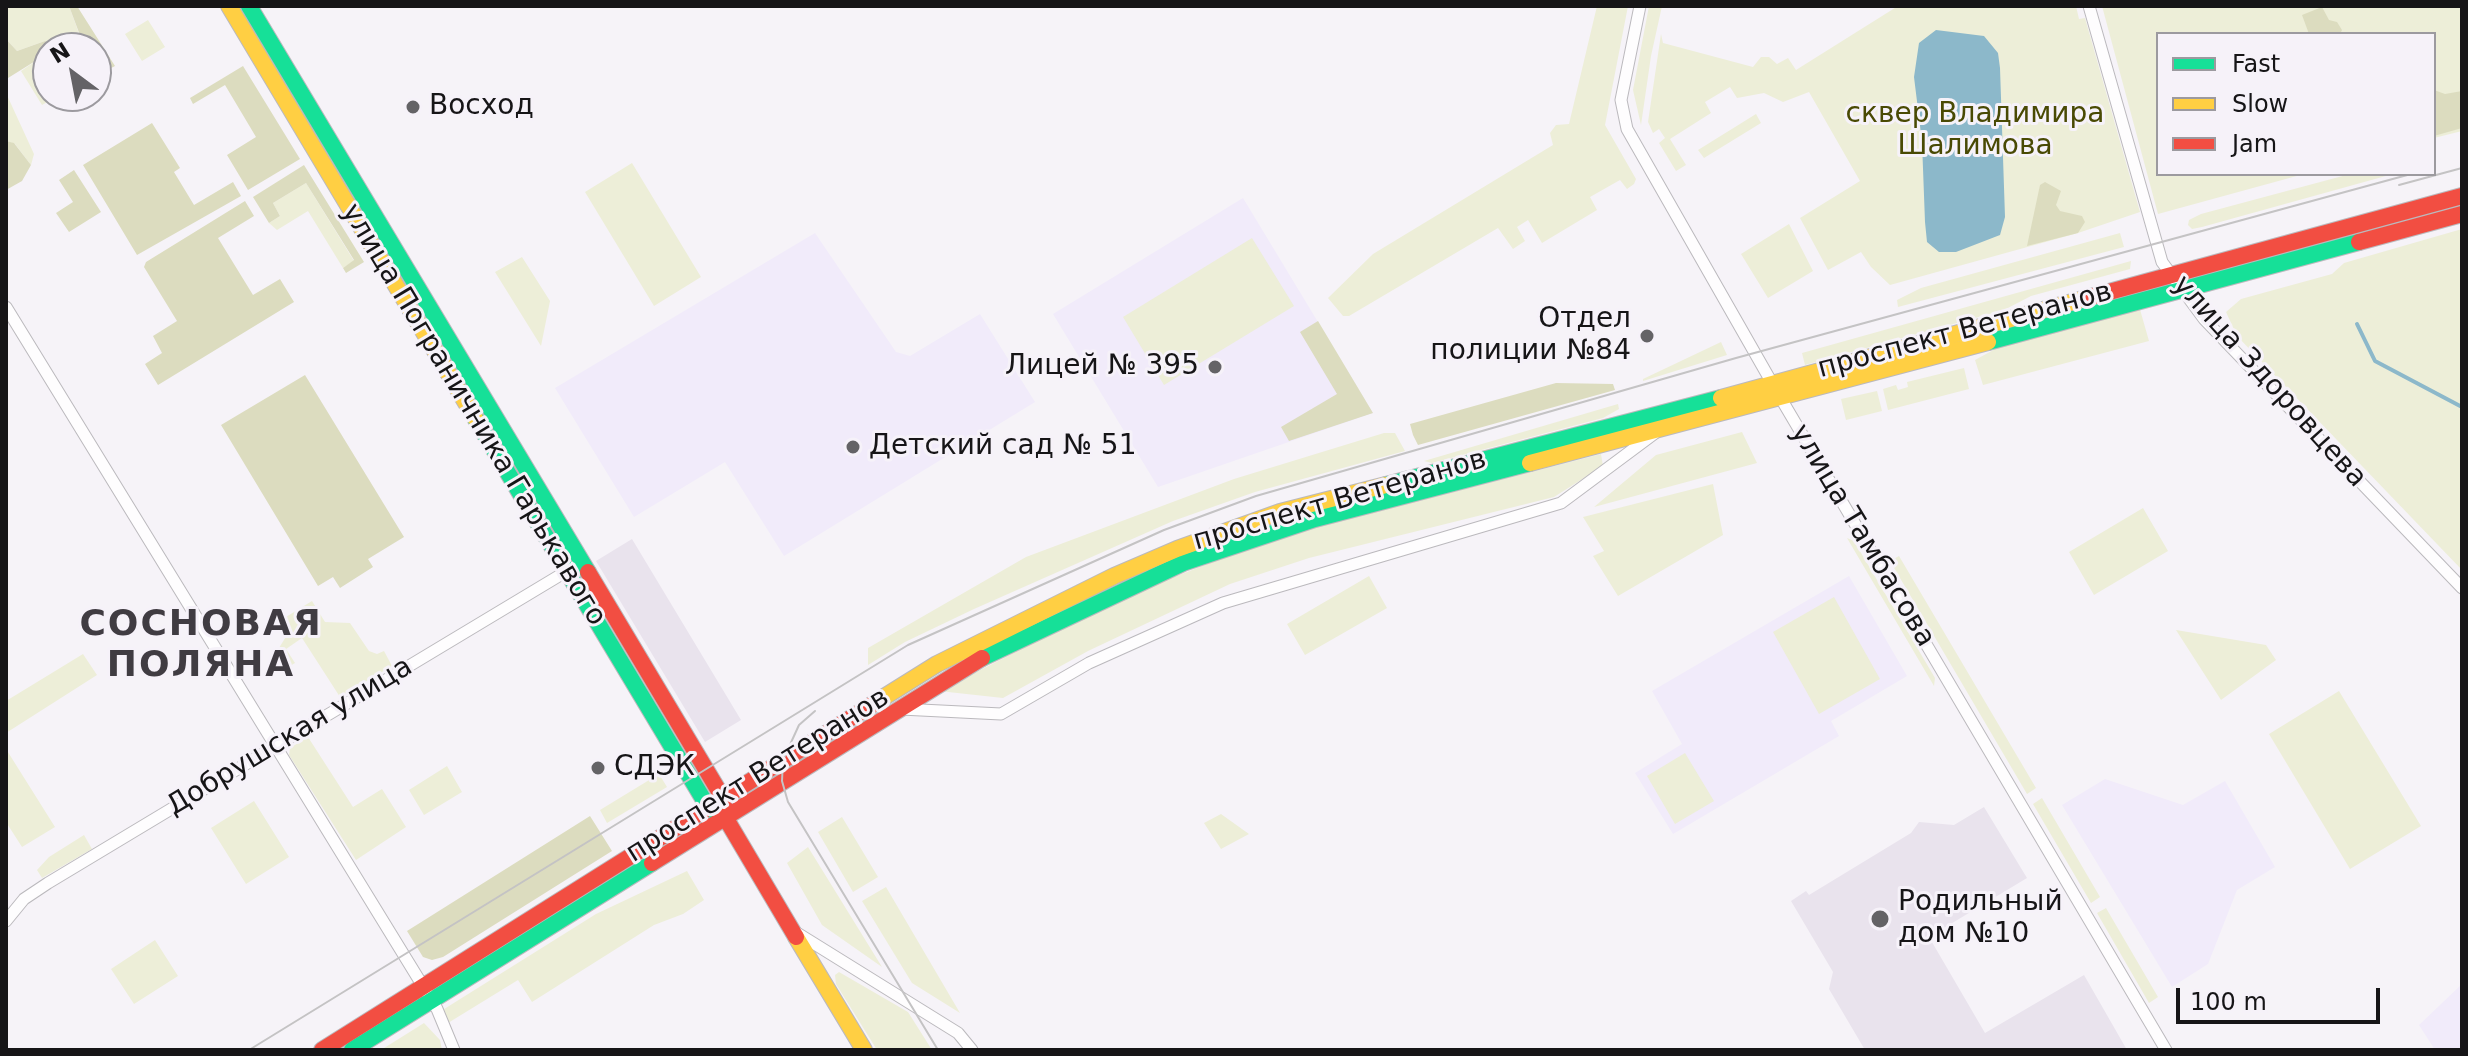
<!DOCTYPE html>
<html>
<head>
<meta charset="utf-8">
<style>
  body { margin:0 }
  #map { position:relative; width:2468px; height:1056px; overflow:hidden; background:#f6f3f8; font-family:"DejaVu Sans",sans-serif }
  canvas { display:block }
  .frame { position:absolute; inset:0; border:8px solid #161517; pointer-events:none }
  .legend { position:absolute; left:2156px; top:32px; width:280px; height:144px; box-sizing:border-box; background:#f6f2f9; border:2px solid #9c9a9f; margin:0; padding:10px 14px; list-style:none; font-size:24px; color:#161517 }
  .legend li { display:flex; align-items:center; gap:16px; height:40px }
  .legend b { width:40px; border:2px solid #9c9a9f }
  .north { position:absolute; left:32px; top:32px; width:80px; height:80px; box-sizing:border-box; background:#f6f2f9; border:2px solid #9c9a9f; border-radius:50%; rotate:328deg; font-size:22px; font-weight:700; line-height:32px; text-align:center; color:#161517 }
  .north::after { content:''; display:block; margin:auto; width:28px; height:36px; background:#646366; clip-path:polygon(50% 0,100% 100%,50% 72%,0 100%) }
  .scale { position:absolute; left:2176px; top:988px; width:204px; height:36px; box-sizing:border-box; border:4px solid #161517; border-top:0; padding-left:10px; font-size:24px; line-height:28px; white-space:nowrap; color:#161517; -webkit-text-stroke:6px #f6f2f9; paint-order:stroke }
</style>
</head>
<body>
<div id="map">
<canvas width="2468" height="1056"></canvas>
<div class="frame"></div>
<ul class="legend">
<li><b style="height:10px;background:#16e098"></b>Fast</li>
<li><b style="height:10px;background:#ffcf43"></b>Slow</li>
<li><b style="height:10px;background:#f24e42"></b>Jam</li>
</ul>
<div class="north">N</div>
<div class="scale">100 m</div>
</div>
<script>
const ctx = document.querySelector('canvas').getContext('2d');
ctx.lineJoin = 'round';
function fillPath(path, color) {
  ctx.fillStyle = color;
  ctx.fill(path, 'evenodd');
}
function shape(rows) {
  const path = new Path2D();
  for (const r of rows) {
    path.moveTo(r[0], r[1]);
    for (let i = 2; i < r.length; i += 2) path.lineTo(r[i], r[i + 1]);
  }
  return path;
}
function strokePath(path, color, width, dash) {
  ctx.strokeStyle = color;
  ctx.lineWidth = width;
  ctx.lineCap = dash ? 'butt' : 'round';
  ctx.setLineDash(dash || []);
  ctx.stroke(path);
}
function write(font, color, halo, rows, align = 'center') {
  ctx.font = font + ' "DejaVu Sans",sans-serif';
  ctx.lineWidth = 6;
  ctx.setLineDash([]);
  ctx.textBaseline = 'middle';
  ctx.strokeStyle = halo;
  ctx.fillStyle = color;
  for (const [text, x, y, turn = 0] of rows) {
    ctx.save();
    ctx.translate(x, y);
    ctx.rotate((+turn || 0) * Math.PI / 180);
    ctx.textAlign = isNaN(turn) ? turn : align;
    if (halo) ctx.strokeText(text, 0, 0);
    ctx.fillText(text, 0, 0);
    ctx.restore();
  }
}
fillPath(shape([
  [632,539,741,720,705,742,596,561],
  [1984,807,2027,878,1929,937,1985,1033,2084,975,2127,1050,1865,1050,1829,989,1833,972,1791,901,1806,891,1809,895,1911,833,1919,822,1954,825]
]), '#e9e3ed');
fillPath(shape([
  [1243,198,1373,413,1158,487,1053,314],
  [815,233,896,352,910,356,980,314,1035,402,784,556,725,462,634,517,555,388],
  [1849,576,1907,676,1831,721,1839,736,1673,834,1635,773,1682,744,1652,691],
  [2105,779,2183,805,2225,781,2275,867,2237,890,2208,964,2172,987,2062,805],
  [2462,984,2462,1050,2435,1050,2419,1025]
]), '#f1ebfa');
fillPath(shape([
  [6,6,69,6,81,39,68,47,45,41,17,51,6,39],
  [1597,6,1628,6,1605,125,1636,179,1634,184,1627,189,1620,180,1590,197,1597,210,1542,243,1528,220,1517,227,1525,241,1513,249,1498,228,1349,316,1343,316,1328,298,1373,254,1553,145,1550,133,1556,125,1569,124],
  [1649,6,1662,6,1651,56,1641,125,1633,90],
  [1898,6,2076,6,2079,19,2085,18,2140,212,2078,233,1890,285,1871,267,1861,252,1828,270,1800,218,1860,181,1809,92,1783,102,1764,93,1737,98,1730,87,1705,102,1711,113,1670,139,1686,165,1676,171,1659,143,1665,138,1659,129,1653,133,1648,122,1661,34,1663,43,1753,67,1761,57,1769,57,1777,64,1788,58,1796,70],
  [2102,6,2462,6,2462,131,2434,138,2434,34,2158,34,2158,174,2304,174,2158,214],
  [148,20,165,47,142,61,125,34],
  [37,60,48,61,48,96,58,96,42,105,21,71],
  [6,93,34,154,31,165,15,144,6,141],
  [1756,114,1761,123,1704,158,1698,150],
  [632,163,701,277,654,306,585,192],
  [2350,174,2393,174,2202,227,2192,229,2188,225,2189,220,2201,214],
  [306,183,354,261,343,268,308,211,277,230,269,223,280,216,273,203],
  [1789,224,1813,271,1768,298,1741,254],
  [2462,229,2462,570,2237,336,2226,312,2241,299,2332,274,2344,263],
  [2120,233,2124,247,1898,307,1897,300,1921,288],
  [1252,238,1294,306,1164,385,1123,317],
  [522,257,550,301,541,346,495,272],
  [2131,261,2130,269,2031,296,2004,310,1805,365,1802,353],
  [2139,306,2149,341,1983,385,1975,360,2010,341],
  [1721,342,1727,355,1643,381,1643,379],
  [1964,368,1969,389,1888,410,1883,389,1896,385,1898,390,1908,387,1907,382],
  [1877,391,1882,411,1846,420,1841,399],
  [1618,404,1619,409,1603,418,1432,463,1424,461],
  [1742,432,1757,463,1594,507,1656,455],
  [1384,433,1395,433,1405,451,1255,492,1173,521,974,609,905,642,868,665,868,648,1026,557,1234,479],
  [1601,454,1603,466,1554,497,1309,558,1230,584,1088,651,1003,698,939,691,1130,594,1275,538],
  [1713,484,1723,535,1618,596,1593,556,1604,551,1583,517],
  [2143,508,2168,551,2094,595,2069,552],
  [1847,538,1854,541,1935,678,1934,686],
  [1899,556,2036,788,2027,794,1890,561],
  [1369,576,1387,608,1305,655,1287,624],
  [1834,597,1880,679,1819,714,1773,632],
  [312,601,325,622,350,623,369,651,377,654,384,651,392,666,340,697,302,638,286,649,295,663,283,670,274,656,287,635,281,620],
  [2176,630,2266,645,2276,660,2221,700],
  [83,654,97,675,6,733,6,701],
  [2339,691,2421,826,2350,869,2269,734],
  [308,737,353,807,382,789,406,827,356,860,289,755,290,748],
  [6,749,55,827,22,847,6,822],
  [1685,753,1714,801,1675,824,1647,776],
  [447,766,462,792,424,815,409,790],
  [659,774,667,787,607,823,600,810],
  [2042,798,2100,897,2091,903,2033,804],
  [254,801,289,857,246,884,211,828],
  [1221,814,1249,834,1221,849,1204,823],
  [842,817,878,877,853,892,818,832],
  [84,835,92,849,42,878,37,870,49,857],
  [808,847,882,967,822,925,787,863],
  [687,871,704,900,683,914,654,925,532,1002,518,980,448,1023,441,1011,596,914],
  [886,887,960,1013,912,983,862,901],
  [2106,908,2158,997,2149,1003,2097,913],
  [155,940,178,976,134,1004,111,969],
  [839,972,908,1012,932,1050,877,1050,836,984,835,975],
  [424,1023,440,1040,442,1050,381,1050]
]), '#edeed8');
fillPath(shape([
  [69,6,77,6,115,66,96,76,96,48,48,48,48,61,37,60,8,78,6,39,17,51,45,41,68,47,74,39,81,38],
  [2322,7,2329,20,2337,22,2342,30,2340,34,2309,34,2302,15],
  [243,66,300,159,248,190,227,155,256,137,225,85,193,104,190,98],
  [2434,90,2445,94,2462,91,2462,128,2434,136],
  [152,123,180,168,174,172,194,205,233,182,241,196,137,255,83,165],
  [6,141,14,143,31,165,22,181,6,190],
  [304,165,364,262,346,273,343,268,354,260,306,183,273,203,280,216,269,223,253,197],
  [74,170,101,212,69,232,56,213,73,202,59,180],
  [2045,182,2061,191,2056,205,2060,211,2082,216,2085,222,2078,233,2027,246,2040,185],
  [245,201,254,216,218,238,253,295,280,279,294,302,158,385,145,364,162,353,153,336,177,321,144,267,146,262],
  [1318,321,1373,413,1289,441,1281,427,1337,394,1300,332],
  [305,375,404,537,368,559,373,567,340,588,333,577,318,586,221,425],
  [1556,383,1613,384,1615,390,1418,445,1413,435,1410,424],
  [590,816,612,851,443,957,432,960,423,957,407,931]
]), '#dcdcbf');
fillPath(shape([
  [1936,30,1984,36,1998,53,2000,68,2005,217,2000,235,1956,252,1939,252,1927,242,1925,222,1922,142,1914,77,1919,43]
]), '#8cb8ca');
strokePath(shape([
  [2357,324,2375,361,2462,407]
]), '#8cb8ca', 4);
const street = shape([
  [1640,6,1621,100,1627,129,1780,397,2166,1050],
  [2089,6,2162,262,2204,319,2462,588],
  [6,307,437,1009,454,1050],
  [901,709,1001,714,1089,663,1223,603,1561,503,1655,433],
  [6,921,24,899,48,883,582,562],
  [797,933,958,1033,972,1050]
]);
const fast = shape([
  [249,6,588,572],
  [1988,342,2359,242],
  [475,418,708,807,716,812],
  [1386,485,1721,398],
  [982,658,1183,563,1315,519,1530,463],
  [352,1050,652,863]
]);
const slow = shape([
  [229,6,475,418],
  [1721,398,2087,298],
  [1530,463,1988,342],
  [873,704,937,664,1114,576,1177,549,1280,512,1386,485],
  [796,937,864,1050]
]);
const jam = shape([
  [2359,242,2462,214],
  [2087,298,2462,196],
  [588,572,723,798,725,817,796,937],
  [652,863,982,658],
  [322,1050,873,704]
]);
strokePath(street, '#bbb9bd', 13);
strokePath(fast, '#bbb9bd', 18);
strokePath(slow, '#bbb9bd', 18);
strokePath(jam, '#bbb9bd', 18);
strokePath(street, '#fefdfe', 11);
strokePath(fast, '#16e098', 16);
strokePath(slow, '#ffcf43', 16);
strokePath(jam, '#f24e42', 16);
strokePath(shape([
  [2399,185,2462,168],
  [815,711,799,725,783,760,782,781,788,802,938,1050],
  [249,1050,908,645,1164,530,1256,496,1736,358,2411,174]
]), '#c4c3c4', 2);
for (const [x, y, r, color] of [
  [413,107,8,"#646366"],
  [1647,336,8,"#646366"],
  [1215,367,8,"#646366"],
  [853,447,8,"#646366"],
  [598,768,8,"#646366"],
  [1880,919,10,"#646366"]
]) {
  const dot = new Path2D();
  dot.arc(x, y, r, 0, 2 * Math.PI);
  ctx.fillStyle = color;
  ctx.fill(dot);
  strokePath(dot, '#f6f2f9', 3);
}
write('28px', '#161517', '#f6f2f9', [
  ["Восход",429,107],
  ["Отдел",1631,320,"right"],
  ["полиции №84",1631,352,"right"],
  ["Лицей № 395",1199,367,"right"],
  ["Детский сад № 51",869,447],
  ["СДЭК",614,768],
  ["Родильный",1898,903],
  ["дом №10",1898,935]
], 'left');
write('28px', '#494a04', '#f6f2f9', [
  ["сквер Владимира",1975,115],
  ["Шалимова",1975,147]
]);
write('28px', '#161517', '#f6f2f9', [
  ["проспект Ветеранов",1965,331,-15],
  ["улица Здоровцева",2269,382,48],
  ["улица Пограничника Гарькавого",473,415,59],
  ["проспект Ветеранов",1340,501,-16],
  ["улица Тамбасова",1862,536,59],
  ["Добрушская улица",290,737,-31],
  ["проспект Ветеранов",758,776,-32]
]);
ctx.letterSpacing = '2px';
write('bold 36px', '#403c42', '#f6f2f9', [
  ["СОСНОВАЯ",201,626],
  ["ПОЛЯНА",201,667]
]);
ctx.letterSpacing = '0px';
</script>
</body>
</html>
